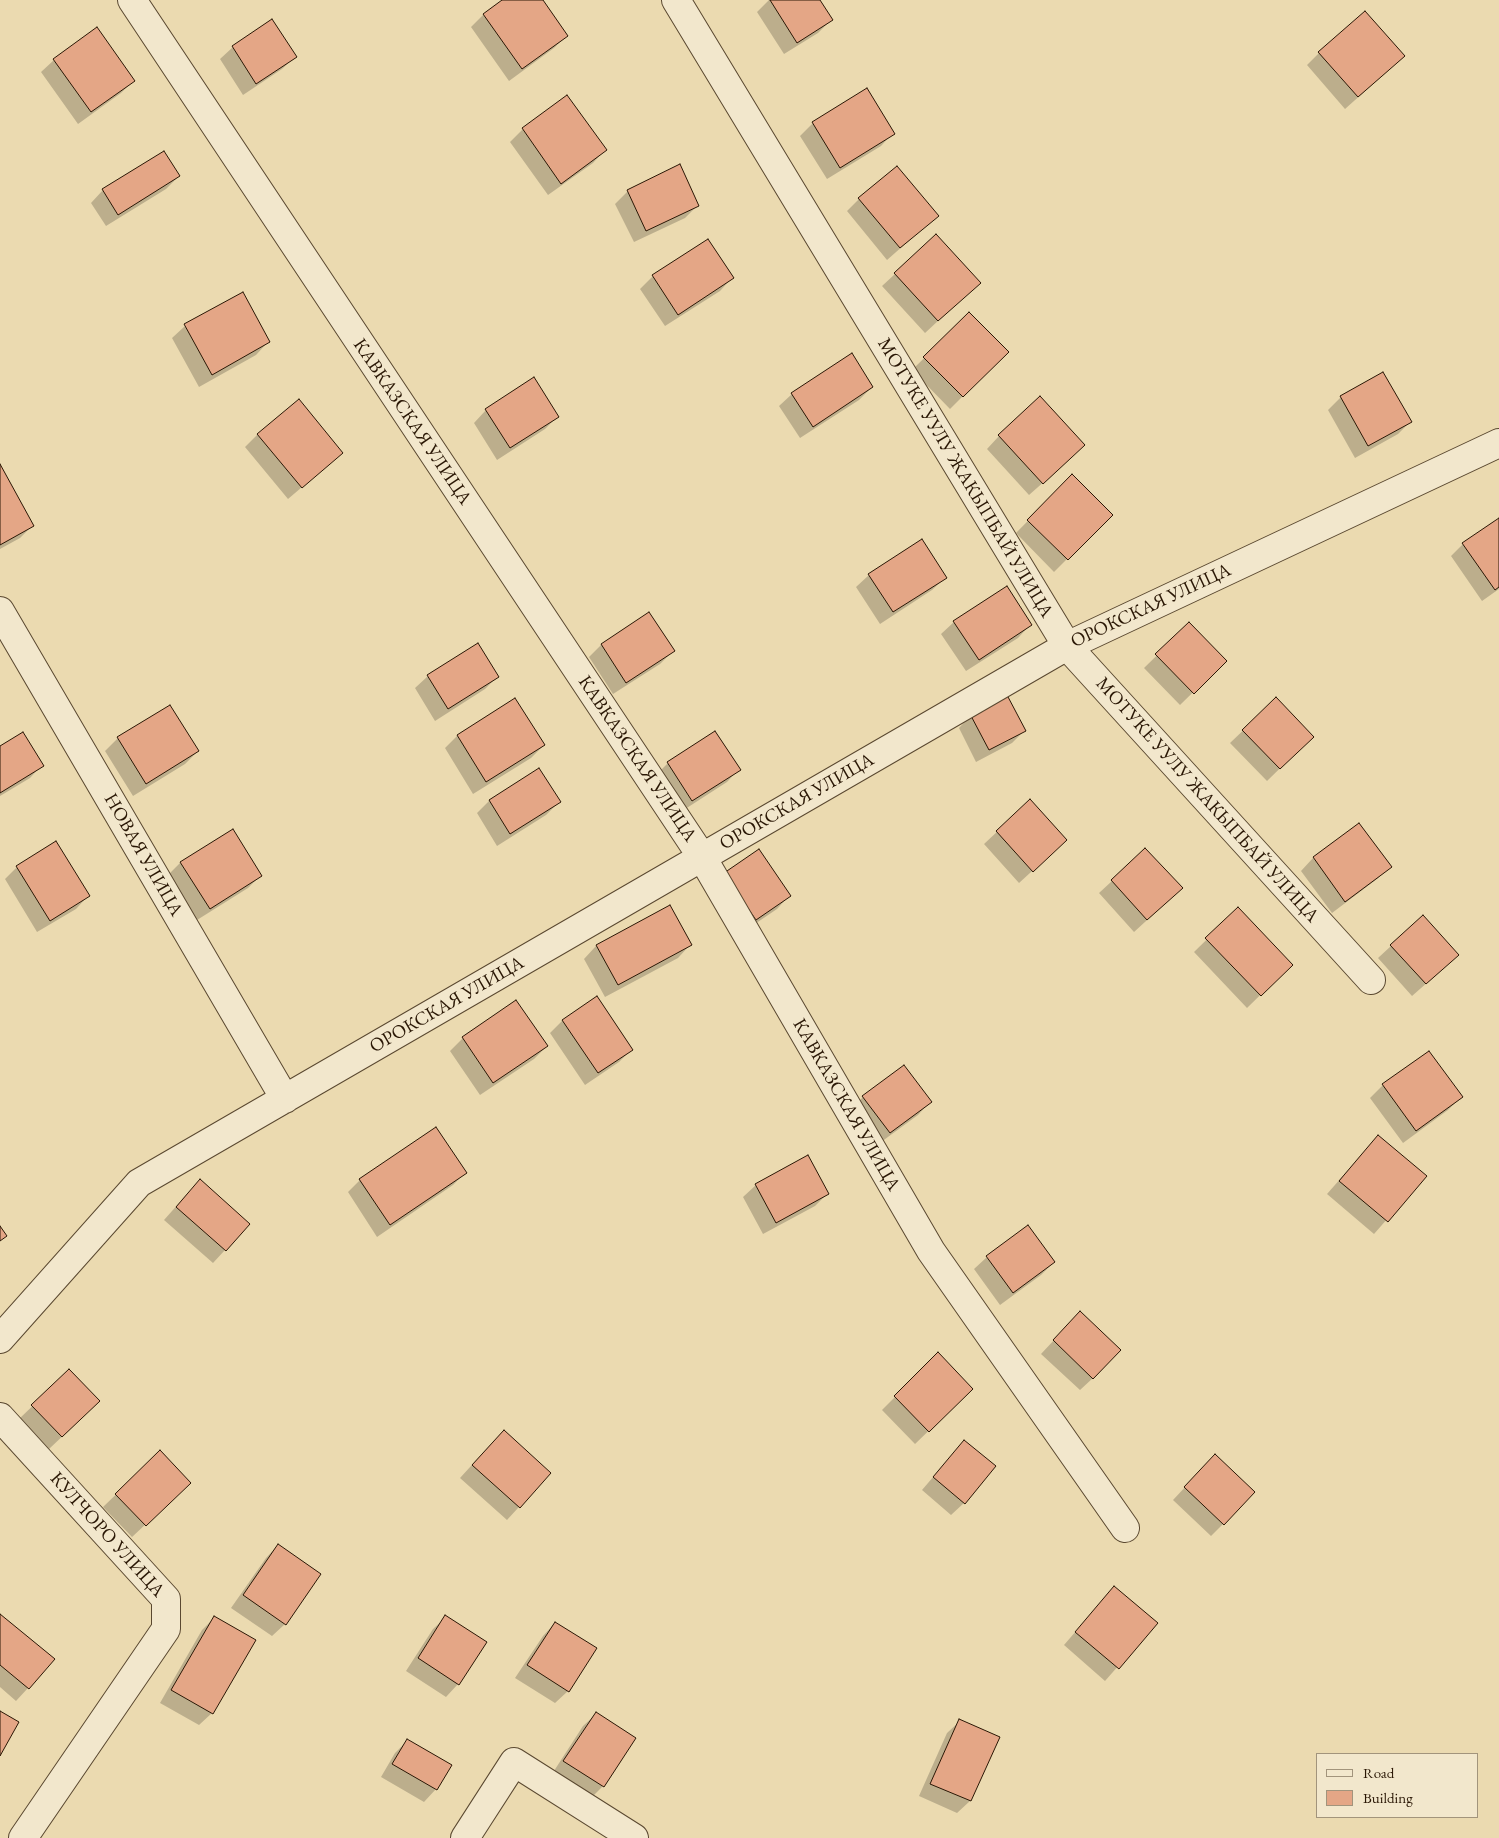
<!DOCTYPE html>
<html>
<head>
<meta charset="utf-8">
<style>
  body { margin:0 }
  #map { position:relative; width:1499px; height:1838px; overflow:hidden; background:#ebdab0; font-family:"EB Garamond",serif }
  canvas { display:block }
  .legend { position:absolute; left:1316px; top:1753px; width:162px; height:65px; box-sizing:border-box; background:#f2e7cc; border:1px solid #a2947c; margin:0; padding:6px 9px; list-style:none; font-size:15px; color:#2a1705 }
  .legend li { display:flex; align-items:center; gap:10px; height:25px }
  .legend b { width:25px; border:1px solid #a2947c }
</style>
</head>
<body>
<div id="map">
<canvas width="1499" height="1838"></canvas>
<ul class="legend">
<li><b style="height:6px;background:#f2e7cc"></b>Road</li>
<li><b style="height:14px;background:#e4a686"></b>Building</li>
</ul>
</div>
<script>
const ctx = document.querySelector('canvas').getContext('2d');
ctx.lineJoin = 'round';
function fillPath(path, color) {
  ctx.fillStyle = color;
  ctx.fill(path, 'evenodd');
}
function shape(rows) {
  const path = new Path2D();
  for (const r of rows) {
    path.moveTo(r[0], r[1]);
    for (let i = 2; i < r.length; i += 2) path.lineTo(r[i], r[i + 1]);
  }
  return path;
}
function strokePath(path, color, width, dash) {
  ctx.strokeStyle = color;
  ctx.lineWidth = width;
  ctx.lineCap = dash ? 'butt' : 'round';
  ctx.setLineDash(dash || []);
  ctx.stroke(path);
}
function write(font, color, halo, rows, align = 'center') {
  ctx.font = font + ' "EB Garamond",serif';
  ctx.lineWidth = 5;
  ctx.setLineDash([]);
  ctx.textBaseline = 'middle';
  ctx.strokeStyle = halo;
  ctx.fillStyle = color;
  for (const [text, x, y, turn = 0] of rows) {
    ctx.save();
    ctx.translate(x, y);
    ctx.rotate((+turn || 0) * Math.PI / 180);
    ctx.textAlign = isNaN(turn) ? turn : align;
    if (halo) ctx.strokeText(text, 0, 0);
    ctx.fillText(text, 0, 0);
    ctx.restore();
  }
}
fillPath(shape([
  [504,0,541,0,567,35,554,48,509,81,471,27,484,14],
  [769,0,818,0,831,20,818,33,784,54,757,12],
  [233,47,295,57,282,69,243,95,220,59],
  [1319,53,1391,68,1345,109,1307,65],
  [54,60,134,80,121,93,78,124,41,72],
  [866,90,893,133,881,146,827,179,800,136,813,123],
  [567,97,605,150,593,163,548,195,510,142,523,129],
  [179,176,166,189,106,226,91,203,103,190],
  [628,191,697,206,685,218,634,242,615,204],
  [859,199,937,216,887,260,847,211],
  [895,274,966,295,925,333,882,286],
  [653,276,732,278,720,291,665,326,640,289],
  [242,294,268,342,256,355,199,387,172,338,185,326],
  [969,314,1007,352,950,409,912,370],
  [851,355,872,387,859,400,800,438,779,406,792,394],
  [1383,373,1410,422,1398,434,1355,458,1328,410,1341,397],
  [486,410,558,416,545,429,497,460,474,423],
  [257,435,342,453,288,499,245,447],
  [999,436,1071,458,1029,495,987,449],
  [0,467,32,526,20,538,0,549],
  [1072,476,1111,515,1054,572,1016,533],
  [1499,519,1499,589,1482,601,1451,556,1463,544],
  [869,575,945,578,932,590,880,624,856,587],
  [649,614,673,651,660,664,613,694,589,657,601,645],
  [954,622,1030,625,1018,638,966,671,941,634],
  [1189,624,1225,661,1180,705,1144,668],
  [428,676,497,677,485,689,435,721,415,688],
  [515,699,544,745,531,758,473,794,445,748,457,736],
  [1276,699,1312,737,1267,781,1230,743],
  [971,715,1024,731,1012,743,976,762,959,728],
  [715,732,739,769,727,782,679,813,655,776,668,763],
  [118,738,198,751,185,764,133,796,105,751],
  [0,748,42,765,30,778,0,796],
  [539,770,559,802,546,815,497,846,477,813,489,801],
  [1030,801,1053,852,1019,883,984,844],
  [1359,824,1390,867,1377,879,1332,913,1301,871,1313,858],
  [181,862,260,876,248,888,197,920,168,875],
  [17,867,88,896,76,909,37,932,5,879],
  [1112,881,1168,901,1134,932,1099,893],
  [713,886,789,896,777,909,743,932],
  [670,907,690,945,678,958,605,997,584,959,596,946],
  [1238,909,1291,965,1247,1008,1194,952],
  [1391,946,1445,967,1412,996,1378,958],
  [596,998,631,1050,619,1062,585,1085,550,1033,562,1021],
  [516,1002,547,1046,534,1059,480,1095,450,1051,463,1038],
  [1383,1085,1461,1097,1448,1110,1403,1143,1370,1098],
  [863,1097,930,1102,918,1115,877,1145,851,1109],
  [1378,1136,1425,1176,1374,1234,1327,1194],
  [465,1173,453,1185,377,1237,348,1192,360,1180],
  [756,1185,827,1194,815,1206,763,1234,743,1197],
  [188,1193,225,1250,213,1263,164,1220],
  [987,1257,1054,1262,1041,1275,1000,1305,974,1269],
  [1068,1325,1093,1378,1080,1390,1041,1354],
  [938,1354,972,1389,915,1444,882,1410],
  [69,1371,86,1414,49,1449,19,1419],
  [964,1441,964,1503,951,1515,922,1490],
  [491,1444,550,1473,507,1520,460,1478],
  [160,1452,177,1495,132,1537,103,1507],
  [1203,1468,1223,1524,1211,1536,1173,1500],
  [278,1545,285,1624,272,1636,231,1608,266,1558],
  [1114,1587,1156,1623,1105,1681,1064,1645],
  [0,1615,28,1688,16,1701,0,1687],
  [215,1617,212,1713,199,1725,160,1703,202,1630],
  [446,1617,458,1684,446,1697,406,1671,433,1629],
  [555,1623,568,1691,555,1703,515,1678,543,1636],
  [596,1714,634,1738,603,1786,590,1799,552,1774,583,1726],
  [960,1721,998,1738,970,1801,957,1813,919,1796,947,1733],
  [407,1741,436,1789,424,1802,381,1777,395,1753]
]), '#0003');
const building = shape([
  [502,0,543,0,568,36,522,69,483,14,502,0],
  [770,0,820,0,833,20,797,43,770,0],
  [1365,11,1405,56,1358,97,1318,52,1365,11],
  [272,19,297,57,256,84,232,46,272,19],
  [97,27,135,81,91,112,53,59,97,27],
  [867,88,895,134,840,168,812,122,867,88],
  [567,95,607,150,561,184,522,128,567,95],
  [164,151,180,176,118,215,102,189,164,151],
  [680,164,699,206,646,231,627,190,680,164],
  [897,166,939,216,900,248,858,198,897,166],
  [936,234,981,283,938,321,894,273,936,234],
  [708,239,734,278,678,315,652,275,708,239],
  [243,292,270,342,212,375,184,324,243,292],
  [969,312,1009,352,963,397,923,357,969,312],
  [852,353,873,387,813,427,791,393,852,353],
  [1383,372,1412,422,1368,446,1340,396,1383,372],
  [534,377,559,417,510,448,485,409,534,377],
  [1040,396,1085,445,1043,484,998,435,1040,396],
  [299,399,343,453,302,488,257,434,299,399],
  [0,464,34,526,0,545,0,464],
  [1072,474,1113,515,1068,560,1027,520,1072,474],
  [1499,518,1499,587,1495,590,1462,543,1499,518],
  [922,539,947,578,893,612,868,574,922,539],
  [1007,586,1032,625,979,660,953,621,1007,586],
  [649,612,675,651,626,683,601,644,649,612],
  [1189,622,1227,661,1194,694,1155,654,1189,622],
  [478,643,499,677,448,709,427,675,478,643],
  [1007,695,1026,731,989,750,970,714,1007,695],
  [1276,697,1314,737,1280,769,1242,730,1276,697],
  [515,698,545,745,486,782,457,735,515,698],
  [170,705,199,751,146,784,117,737,170,705],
  [715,731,741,770,692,801,667,762,715,731],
  [23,732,44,766,0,793,0,746,23,732],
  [539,768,561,802,510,834,489,800,539,768],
  [1030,799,1067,840,1033,872,996,831,1030,799],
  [1359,823,1392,867,1345,902,1313,857,1359,823],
  [233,829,262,876,210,909,180,862,233,829],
  [56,841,90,896,50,921,16,866,56,841],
  [1145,848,1183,888,1147,920,1111,880,1145,848],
  [759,849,791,896,756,920,724,873,759,849],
  [670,905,692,945,618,985,596,945,670,905],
  [1238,907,1293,965,1261,996,1205,938,1238,907],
  [1423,915,1459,955,1426,984,1390,945,1423,915],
  [597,996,633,1050,598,1073,562,1020,597,996],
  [516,1000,548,1046,493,1083,462,1037,516,1000],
  [1429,1051,1463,1097,1416,1131,1382,1084,1429,1051],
  [904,1065,932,1102,890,1133,862,1096,904,1065],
  [436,1127,467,1173,390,1225,359,1179,436,1127],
  [1378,1135,1427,1176,1388,1222,1339,1181,1378,1135],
  [808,1155,829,1194,776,1223,755,1184,808,1155],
  [200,1179,250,1224,226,1251,176,1207,200,1179],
  [1028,1225,1055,1262,1013,1293,986,1256,1028,1225],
  [0,1226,7,1236,0,1241,0,1226],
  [1080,1311,1121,1350,1093,1379,1053,1340,1080,1311],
  [938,1352,973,1389,929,1432,894,1396,938,1352],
  [69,1369,100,1401,62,1437,31,1405,69,1369],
  [504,1430,551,1473,520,1508,472,1465,504,1430],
  [964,1440,996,1466,965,1504,933,1477,964,1440],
  [160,1450,191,1483,146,1526,115,1494,160,1450],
  [1215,1454,1255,1492,1224,1525,1184,1487,1215,1454],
  [278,1544,321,1574,286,1625,243,1595,278,1544],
  [1114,1586,1158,1623,1119,1669,1075,1632,1114,1586],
  [0,1614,55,1659,29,1689,0,1665,0,1614],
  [445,1615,487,1642,459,1685,418,1658,445,1615],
  [214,1616,256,1640,213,1714,171,1690,214,1616],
  [555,1622,597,1648,569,1692,527,1665,555,1622],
  [0,1711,19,1722,0,1756,0,1711],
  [596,1712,636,1738,604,1787,563,1761,596,1712],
  [959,1719,1000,1737,971,1801,930,1784,959,1719],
  [407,1739,452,1765,437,1790,392,1764,407,1739]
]);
fillPath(building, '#e4a686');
strokePath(building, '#2a1705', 1);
const minor = shape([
  [132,0,702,857,931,1251,1125,1528],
  [676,0,1067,646,1371,980],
  [0,611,285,1099],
  [0,1339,139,1183,1067,646,1499,443],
  [0,1417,166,1599,166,1629,23,1838],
  [465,1838,514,1762,634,1838]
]);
strokePath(minor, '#5a4830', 30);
strokePath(minor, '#f2e7cc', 28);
write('19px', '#2a1705', '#f2e7cc', [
  ["КАВКАЗСКАЯ УЛИЦА",412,422,56],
  ["МОТУКЕ УУЛУ ЖАКЫПБАЙ УЛИЦА",965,478,59],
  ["ОРОКСКАЯ УЛИЦА",1151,606,-25],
  ["КАВКАЗСКАЯ УЛИЦА",637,759,56],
  ["МОТУКЕ УУЛУ ЖАКЫПБАЙ УЛИЦА",1207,800,48],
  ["ОРОКСКАЯ УЛИЦА",797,802,-30],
  ["НОВАЯ УЛИЦА",143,855,60],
  ["ОРОКСКАЯ УЛИЦА",447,1005,-30],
  ["КАВКАЗСКАЯ УЛИЦА",846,1105,60],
  ["КУЛЧОРО УЛИЦА",107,1535,48]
]);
</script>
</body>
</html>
